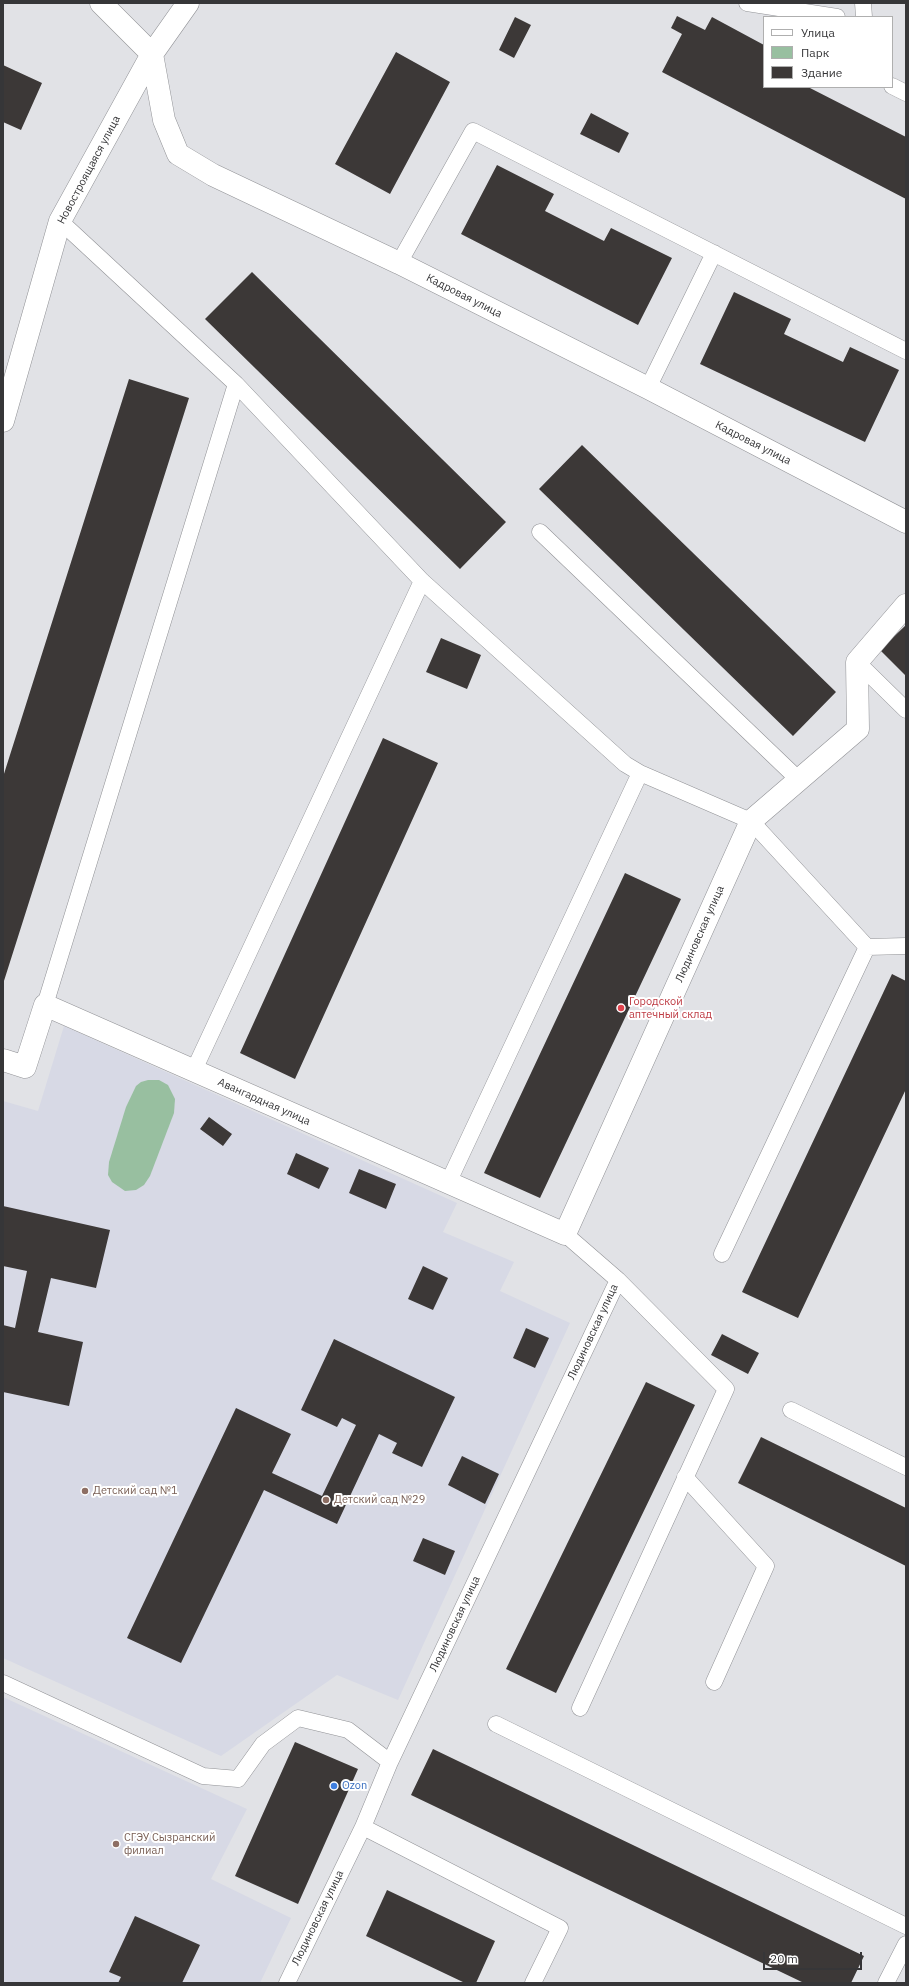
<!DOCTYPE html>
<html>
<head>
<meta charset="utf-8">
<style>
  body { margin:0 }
  #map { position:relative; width:909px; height:1986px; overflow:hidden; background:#e1e2e6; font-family:"IBM Plex Sans",sans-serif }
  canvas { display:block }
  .frame { position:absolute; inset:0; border:4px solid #363638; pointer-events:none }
  .legend { position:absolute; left:763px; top:16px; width:130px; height:72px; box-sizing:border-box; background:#fff; border:1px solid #afafaf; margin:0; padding:5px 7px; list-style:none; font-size:12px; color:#363638 }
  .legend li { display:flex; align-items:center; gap:8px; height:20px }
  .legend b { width:20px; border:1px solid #afafaf }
  .scale { position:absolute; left:763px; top:1952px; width:99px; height:18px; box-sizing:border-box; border:2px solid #363638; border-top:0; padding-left:5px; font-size:12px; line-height:14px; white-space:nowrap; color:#363638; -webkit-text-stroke:3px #fff; paint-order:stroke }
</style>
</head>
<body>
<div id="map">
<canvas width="909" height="1986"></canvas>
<div class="frame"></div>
<ul class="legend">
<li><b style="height:5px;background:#fff"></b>Улица</li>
<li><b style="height:11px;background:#98bfa0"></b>Парк</li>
<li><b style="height:11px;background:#3c3837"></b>Здание</li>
</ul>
<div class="scale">20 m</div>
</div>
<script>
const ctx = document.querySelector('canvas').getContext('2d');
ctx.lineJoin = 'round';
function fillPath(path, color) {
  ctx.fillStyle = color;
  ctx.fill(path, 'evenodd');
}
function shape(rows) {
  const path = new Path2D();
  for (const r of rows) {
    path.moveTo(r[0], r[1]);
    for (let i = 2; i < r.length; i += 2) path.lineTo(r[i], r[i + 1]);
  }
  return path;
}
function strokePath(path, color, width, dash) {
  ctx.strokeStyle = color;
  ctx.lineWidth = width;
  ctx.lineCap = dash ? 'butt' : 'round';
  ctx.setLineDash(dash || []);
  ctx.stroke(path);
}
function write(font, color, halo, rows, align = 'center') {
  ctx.font = font + ' "IBM Plex Sans",sans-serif';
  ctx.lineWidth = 4;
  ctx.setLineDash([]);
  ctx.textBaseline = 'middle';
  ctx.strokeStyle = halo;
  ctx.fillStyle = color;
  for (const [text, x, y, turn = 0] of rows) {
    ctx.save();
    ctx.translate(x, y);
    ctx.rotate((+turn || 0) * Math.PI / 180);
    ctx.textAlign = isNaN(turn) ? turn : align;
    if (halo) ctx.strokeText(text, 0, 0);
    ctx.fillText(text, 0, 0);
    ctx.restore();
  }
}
fillPath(shape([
  [64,1026,457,1203,443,1232,514,1262,500,1291,570,1323,398,1700,337,1675,221,1756,3,1658,3,1101,38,1111],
  [3,1697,247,1809,211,1879,291,1918,260,1983,3,1983]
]), '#d7d9e5');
fillPath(shape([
  [148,1080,159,1080,168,1085,175,1099,174,1113,150,1176,144,1185,136,1190,125,1191,112,1182,108,1175,109,1162,126,1107,136,1086,141,1082]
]), '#98bfa0');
fillPath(shape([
  [677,16,705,30,712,17,764,45,764,87,808,87,906,137,906,199,662,72,682,34,671,28],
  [515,17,531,25,514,58,499,50],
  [396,52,450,82,390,194,335,164],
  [3,65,42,83,21,130,3,122],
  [591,113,629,133,619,153,580,134],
  [497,165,554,194,545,211,604,241,611,228,672,258,638,325,461,234],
  [252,272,506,522,460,569,205,319],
  [734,292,791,319,784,334,843,362,850,347,899,370,865,442,700,364],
  [129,379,189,398,3,984,3,777],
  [582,445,836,692,793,736,539,489],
  [906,625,906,676,880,650],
  [441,638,481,655,467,689,426,672],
  [383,738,438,763,295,1079,240,1053],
  [625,873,681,899,540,1198,484,1173],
  [892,974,906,981,906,1089,798,1318,742,1292],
  [209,1117,232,1134,223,1146,200,1129],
  [296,1153,329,1168,319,1189,287,1174],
  [359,1169,396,1184,386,1209,349,1193],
  [3,1206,110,1230,96,1288,51,1278,38,1332,83,1342,69,1406,3,1392,3,1325,15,1328,27,1271,3,1266],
  [423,1266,448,1278,433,1310,408,1299],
  [526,1328,549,1338,535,1368,513,1358],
  [722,1334,759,1353,748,1374,711,1355],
  [334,1339,455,1397,422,1467,392,1453,397,1443,379,1434,337,1524,264,1490,181,1663,127,1638,236,1408,291,1434,272,1473,322,1496,356,1425,342,1418,337,1427,301,1410],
  [646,1382,695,1405,556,1693,506,1669],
  [761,1437,906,1508,906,1566,738,1483],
  [462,1456,499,1474,485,1504,448,1485],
  [423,1538,455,1551,445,1575,413,1561],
  [295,1742,358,1769,298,1904,235,1876],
  [433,1749,864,1956,851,1983,804,1983,411,1795],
  [387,1890,495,1941,476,1983,465,1983,366,1936],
  [135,1916,200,1945,182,1983,118,1983,121,1977,109,1972]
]), '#3c3837');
const lane = shape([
  [747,3,837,17],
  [863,3,864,17],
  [892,86,906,93],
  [399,263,473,131,906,351],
  [236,384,422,581,625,764,640,773,751,821,867,947,722,1254],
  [648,388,714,253],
  [540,532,799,780],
  [857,662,906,710],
  [867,947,906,946],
  [45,1005,236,384,60,221],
  [194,1070,422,581],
  [448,1183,640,773],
  [791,1410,906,1467],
  [685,1477,766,1566,714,1682],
  [3,1683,203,1776,238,1779,263,1744,298,1718,348,1730,390,1762],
  [580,1708,726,1389,618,1280],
  [496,1724,906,1926],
  [363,1827,560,1928,533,1983],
  [287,1983,363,1827,390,1762,618,1280,565,1234],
  [886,1983,906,1944]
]);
const street = shape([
  [101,3,152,54,164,120,178,154,213,175,399,263,648,388,906,522],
  [3,421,60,221,152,54,188,3],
  [3,1060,25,1067,45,1005,565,1234,751,821,858,729,857,662,906,605]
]);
strokePath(lane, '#919296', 17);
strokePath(street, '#919296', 23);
strokePath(lane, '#fff', 16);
strokePath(street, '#fff', 22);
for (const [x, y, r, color] of [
  [621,1008,4,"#e0444e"],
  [85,1491,4,"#8d6e63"],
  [326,1500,4,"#8d6e63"],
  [334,1786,4,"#3f7fe0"],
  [116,1844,4,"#8d6e63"]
]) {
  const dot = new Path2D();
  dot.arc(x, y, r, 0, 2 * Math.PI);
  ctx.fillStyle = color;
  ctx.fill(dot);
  strokePath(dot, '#fff', 1.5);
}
write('11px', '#363638', '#fff', [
  ["Новостроящаяся улица",89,170,-62],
  ["Кадровая улица",464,296,27],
  ["Кадровая улица",753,443,27],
  ["Людиновская улица",700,934,-66],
  ["Авангардная улица",264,1102,24],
  ["Людиновская улица",593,1332,-65],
  ["Людиновская улица",455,1624,-65],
  ["Людиновская улица",318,1918,-64]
]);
write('11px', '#be3a42', '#fff', [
  ["Городской",629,1002],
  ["аптечный склад",629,1015]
], 'left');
write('11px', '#785e54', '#fff', [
  ["Детский сад №1",93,1491],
  ["Детский сад №29",334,1500],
  ["СГЭУ Сызранский",124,1838],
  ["филиал",124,1851]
], 'left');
write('11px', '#366cbe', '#fff', [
  ["Ozon",342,1786]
], 'left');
</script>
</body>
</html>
